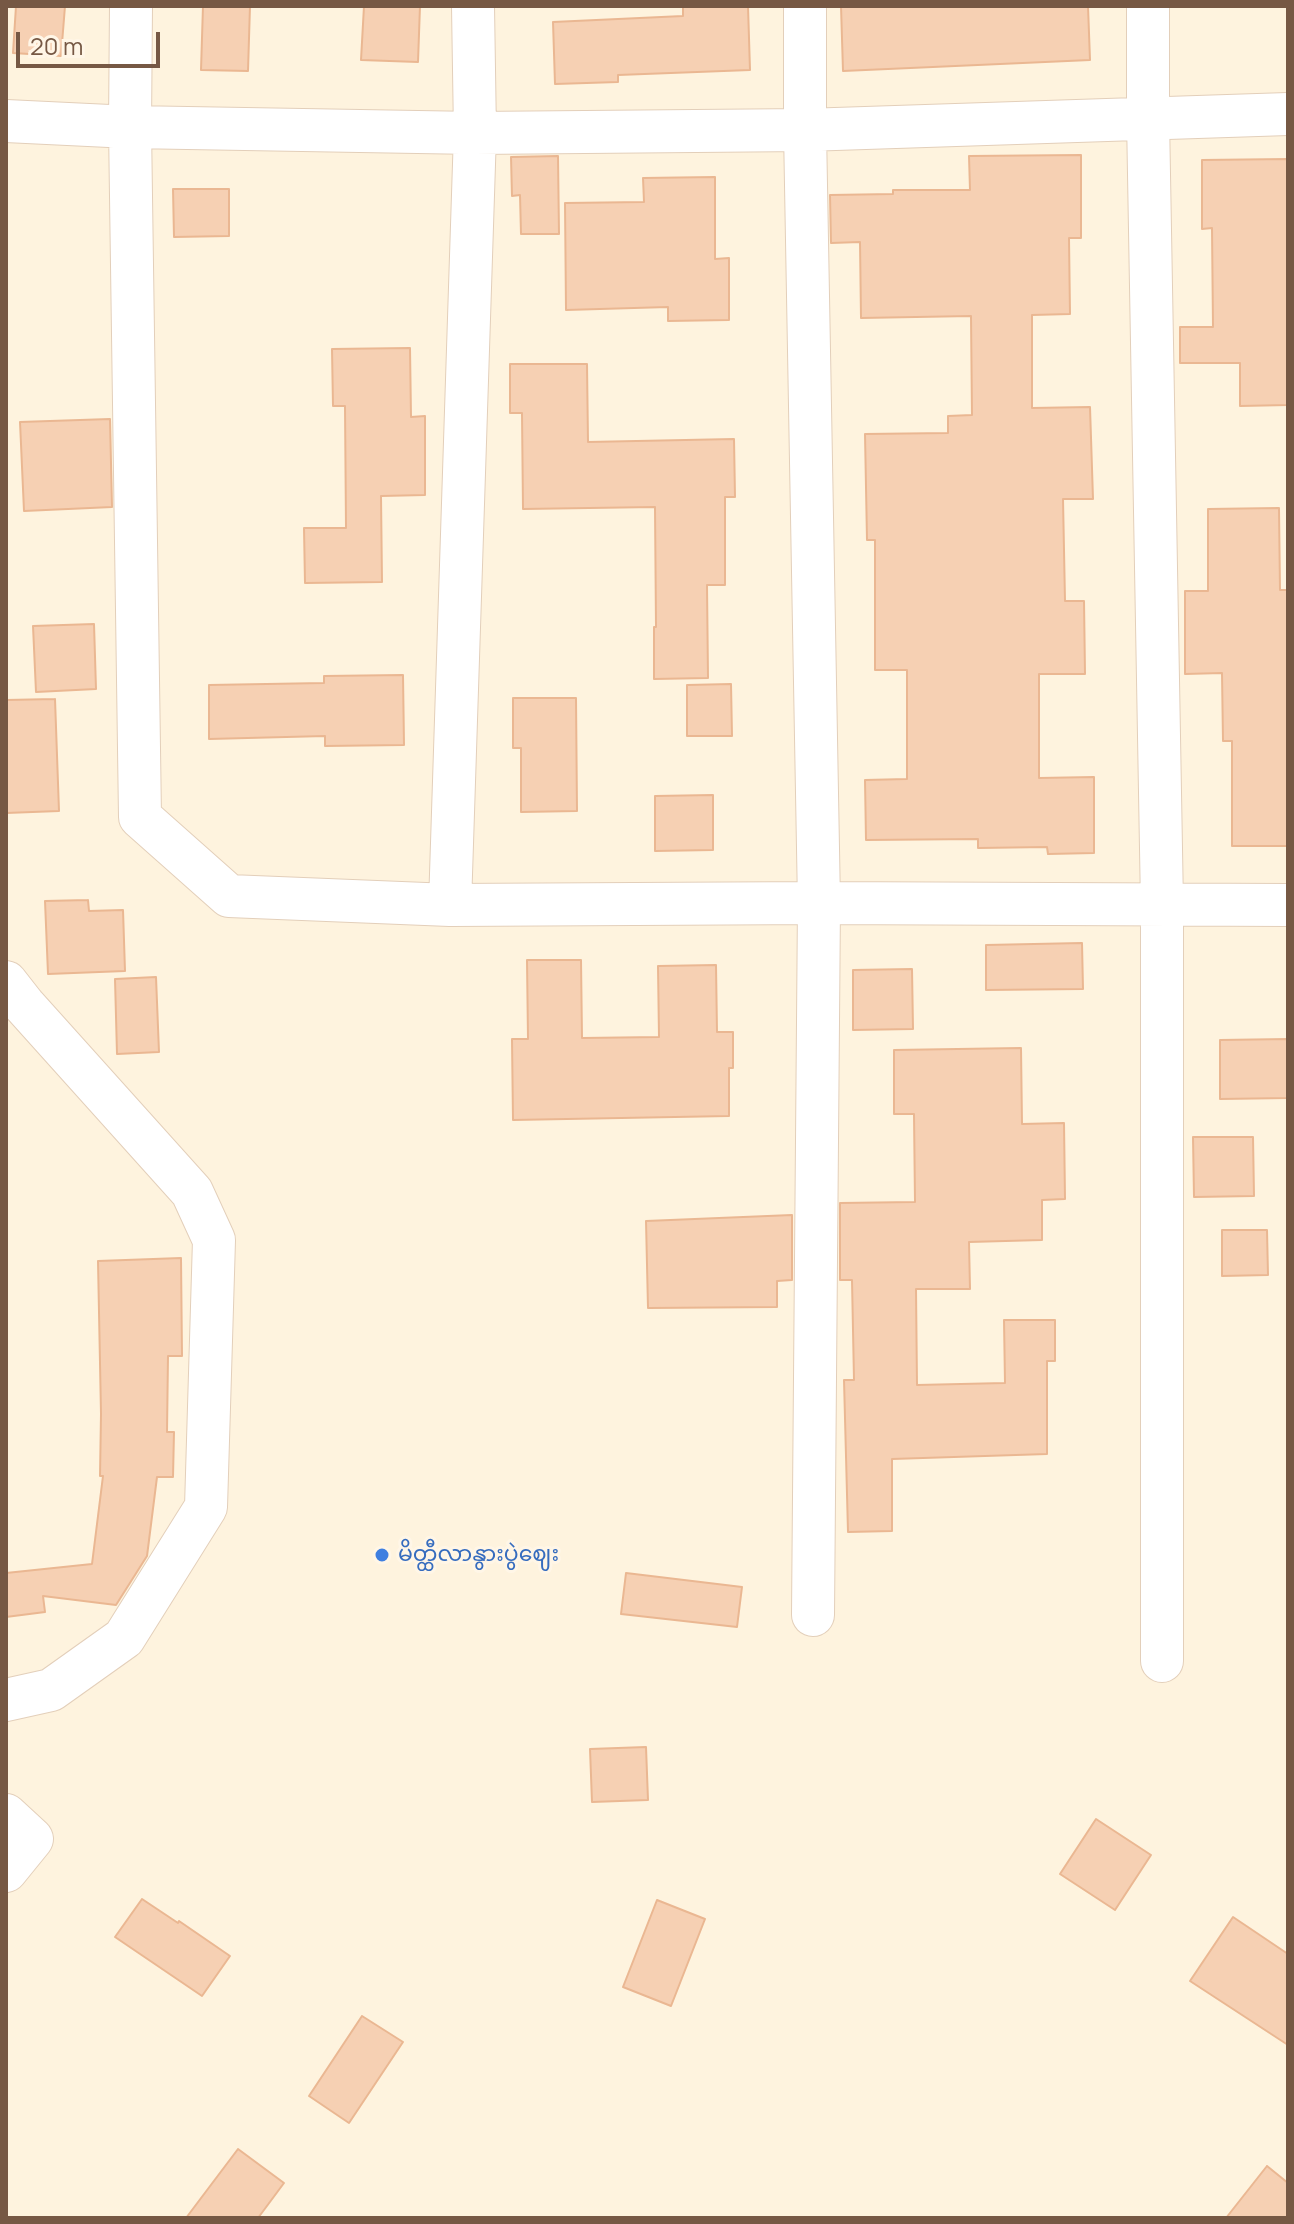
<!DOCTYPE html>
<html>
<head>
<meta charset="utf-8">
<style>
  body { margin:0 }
  #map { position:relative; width:1294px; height:2224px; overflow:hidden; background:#fef3de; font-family:Manrope,sans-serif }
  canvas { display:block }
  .frame { position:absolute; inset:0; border:8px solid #765844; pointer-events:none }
  .scale { position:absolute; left:16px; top:32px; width:144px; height:36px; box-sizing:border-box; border:4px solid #765844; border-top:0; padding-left:10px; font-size:24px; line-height:28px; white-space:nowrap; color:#765844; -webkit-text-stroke:6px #fff6e7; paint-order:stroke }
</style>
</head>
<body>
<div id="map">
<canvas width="1294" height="2224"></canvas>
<div class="frame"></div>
<div class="scale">20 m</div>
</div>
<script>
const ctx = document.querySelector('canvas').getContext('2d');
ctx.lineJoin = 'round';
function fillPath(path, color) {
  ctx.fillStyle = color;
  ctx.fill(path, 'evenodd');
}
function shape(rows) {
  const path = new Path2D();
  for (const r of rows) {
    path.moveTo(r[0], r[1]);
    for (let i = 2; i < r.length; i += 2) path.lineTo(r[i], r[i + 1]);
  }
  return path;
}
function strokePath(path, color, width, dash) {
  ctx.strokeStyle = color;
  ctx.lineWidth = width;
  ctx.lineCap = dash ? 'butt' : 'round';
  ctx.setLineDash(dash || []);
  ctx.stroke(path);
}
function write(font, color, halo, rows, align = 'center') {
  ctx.font = font + ' Manrope,"Noto Sans Myanmar",sans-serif';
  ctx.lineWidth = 6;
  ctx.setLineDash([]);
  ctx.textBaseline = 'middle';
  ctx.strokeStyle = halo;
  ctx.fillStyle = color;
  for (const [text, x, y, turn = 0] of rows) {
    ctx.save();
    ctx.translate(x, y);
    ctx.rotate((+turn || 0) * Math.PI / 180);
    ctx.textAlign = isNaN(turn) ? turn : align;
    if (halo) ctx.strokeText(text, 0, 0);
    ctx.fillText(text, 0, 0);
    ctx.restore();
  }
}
const building = shape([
  [16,6,65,6,61,56,13,53,16,6],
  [203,6,250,6,248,71,201,70,203,6],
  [364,6,420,6,418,62,361,60,364,6],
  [683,6,748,6,750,70,618,75,618,82,555,84,553,22,683,16,683,6],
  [841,6,1088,6,1090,60,843,71,841,6],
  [1081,155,1081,238,1069,238,1070,314,1032,315,1032,408,1090,407,1093,499,1063,499,1065,601,1084,601,1085,674,1039,674,1039,778,1094,777,1094,853,1048,854,1047,847,978,848,978,839,866,840,865,780,907,779,907,670,875,670,875,540,867,540,865,434,948,433,948,416,972,415,971,316,861,318,860,242,831,243,830,195,893,194,893,190,970,190,969,156,1081,155],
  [558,156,559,234,521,234,520,195,512,196,511,157,558,156],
  [1288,159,1288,405,1240,406,1240,363,1180,363,1180,327,1213,327,1212,228,1202,229,1202,160,1288,159],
  [715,177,715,259,729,258,729,320,668,321,668,307,566,310,565,203,644,202,643,178,715,177],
  [173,189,229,189,229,236,174,237,173,189],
  [410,348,411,417,425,416,425,495,381,496,382,582,305,583,304,528,346,528,345,406,333,406,332,349,410,348],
  [510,364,587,364,588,442,734,439,735,497,725,497,725,585,707,585,708,678,654,679,654,627,656,627,655,507,523,509,522,413,510,413,510,364],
  [110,419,112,507,24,511,20,422,110,419],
  [1279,508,1280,590,1288,590,1288,846,1232,846,1232,741,1223,741,1222,673,1185,674,1185,591,1208,591,1208,509,1279,508],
  [94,624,96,689,36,692,33,626,94,624],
  [403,675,404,745,325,746,325,736,209,739,209,685,324,683,324,676,403,675],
  [731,684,732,736,687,736,687,685,731,684],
  [513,698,576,698,577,811,521,812,521,748,513,748,513,698],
  [55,699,59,811,6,813,6,700,55,699],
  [713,795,713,850,655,851,655,796,713,795],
  [88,900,89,911,123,910,125,971,48,974,45,901,88,900],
  [1082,943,1083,989,986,990,986,945,1082,943],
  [527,960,581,960,582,1038,659,1037,658,966,716,965,717,1032,733,1032,733,1068,729,1068,729,1116,513,1120,512,1039,528,1039,527,960],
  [912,969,913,1029,853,1030,853,970,912,969],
  [156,977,159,1052,117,1054,115,979,156,977],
  [1288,1039,1288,1098,1220,1099,1220,1040,1288,1039],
  [1021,1048,1022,1124,1064,1123,1065,1199,1042,1200,1042,1240,969,1242,970,1289,916,1289,917,1385,1005,1383,1004,1320,1055,1320,1055,1361,1047,1361,1047,1454,892,1459,892,1531,848,1532,844,1380,854,1380,852,1280,840,1280,840,1203,915,1202,914,1114,894,1114,894,1050,1021,1048],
  [1193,1137,1253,1137,1254,1196,1194,1197,1193,1137],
  [792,1215,792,1280,777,1281,777,1307,648,1308,646,1221,792,1215],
  [1222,1230,1267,1230,1268,1275,1222,1276,1222,1230],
  [181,1258,182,1356,168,1356,167,1432,174,1432,173,1477,157,1477,147,1556,116,1605,43,1596,45,1612,6,1617,6,1573,92,1564,103,1476,100,1476,101,1414,98,1261,181,1258],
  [626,1573,742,1587,737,1627,621,1614,626,1573],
  [646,1747,648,1800,592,1802,590,1749,646,1747],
  [1096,1819,1151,1855,1115,1910,1060,1874,1096,1819],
  [142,1899,178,1923,179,1921,230,1956,202,1996,115,1937,142,1899],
  [657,1900,705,1919,671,2006,623,1987,657,1900],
  [1233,1917,1288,1954,1288,2045,1190,1981,1233,1917],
  [362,2016,403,2042,349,2123,309,2096,362,2016],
  [238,2149,284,2183,258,2218,186,2218,238,2149],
  [1267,2166,1288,2183,1288,2218,1226,2218,1267,2166]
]);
fillPath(building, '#f6d0b3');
strokePath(building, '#eab792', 2);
const minor = shape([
  [131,6,130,127,140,817,229,896,450,905,475,133,473,6],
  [805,6,805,130,819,903,813,1615],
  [1148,6,1148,118,1162,904,1162,1661],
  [6,121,130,127,475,133,805,130,1288,114],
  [450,905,819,903,1288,905],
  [6,982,24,1005,192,1192,214,1240,206,1507,124,1638,51,1690,6,1700],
  [6,1815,32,1839,6,1871]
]);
strokePath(minor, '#e3cfba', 44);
strokePath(minor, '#fff', 42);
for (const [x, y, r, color] of [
  [382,1555,8,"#3f7fe0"]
]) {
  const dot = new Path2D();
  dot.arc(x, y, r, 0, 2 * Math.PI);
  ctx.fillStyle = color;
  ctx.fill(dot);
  strokePath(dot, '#fff6e7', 3);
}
write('22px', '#366cbe', '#fff6e7', [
  ["မိတ္ထီလာနွားပွဲဈေး",398,1555]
], 'left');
</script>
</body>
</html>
